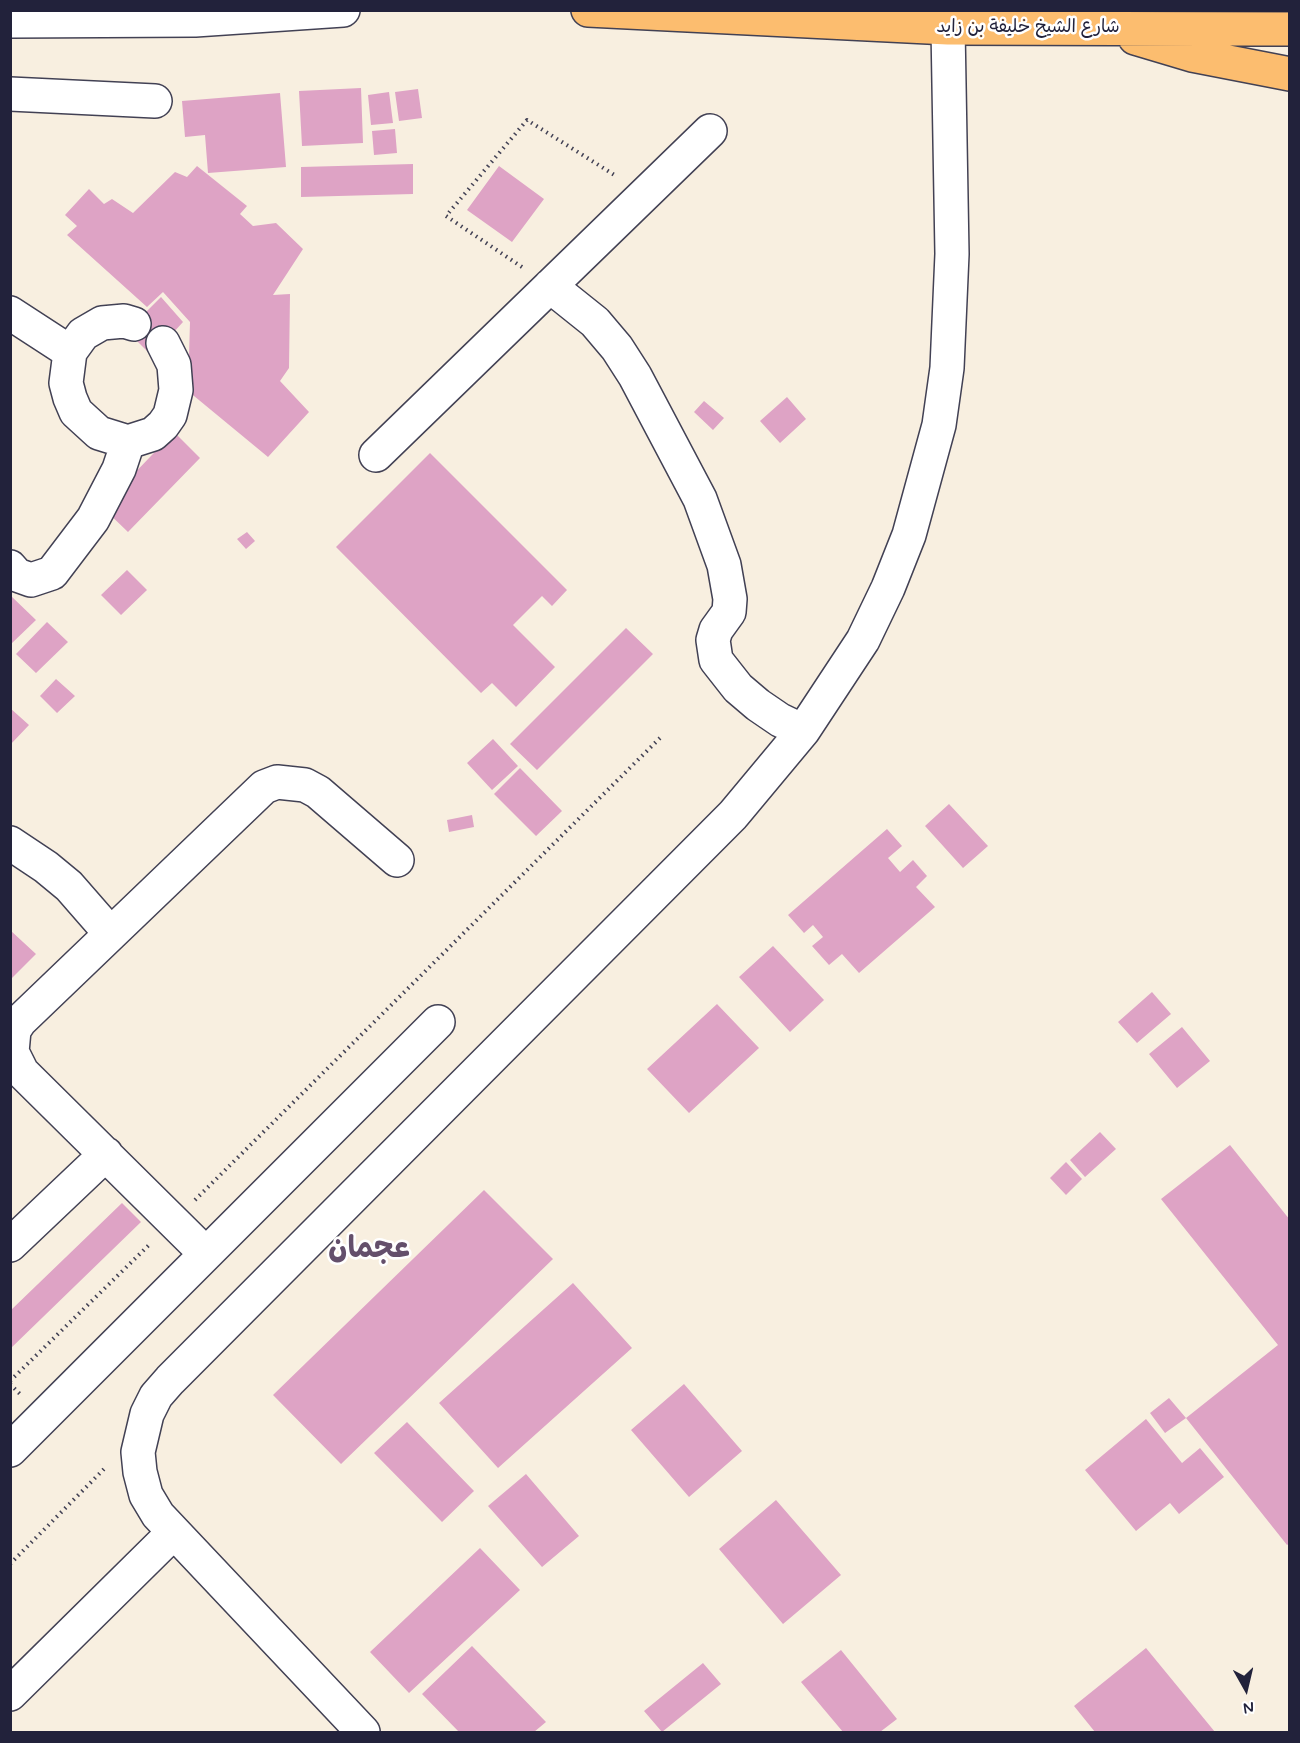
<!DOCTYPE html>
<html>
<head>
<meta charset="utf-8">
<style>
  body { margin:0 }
  #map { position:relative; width:1300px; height:1743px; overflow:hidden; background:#f8efe0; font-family:Mynerve,sans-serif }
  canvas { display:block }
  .frame { position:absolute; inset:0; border:12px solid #22223b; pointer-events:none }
  .north { position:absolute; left:1216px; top:1659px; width:60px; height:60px; -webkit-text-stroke:4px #fff; paint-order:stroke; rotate:172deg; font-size:16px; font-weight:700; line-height:24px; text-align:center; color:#22223b }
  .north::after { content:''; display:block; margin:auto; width:21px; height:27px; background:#22223b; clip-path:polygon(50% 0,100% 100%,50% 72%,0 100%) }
</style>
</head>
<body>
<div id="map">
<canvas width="1300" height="1743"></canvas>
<div class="frame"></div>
<div class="north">N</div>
</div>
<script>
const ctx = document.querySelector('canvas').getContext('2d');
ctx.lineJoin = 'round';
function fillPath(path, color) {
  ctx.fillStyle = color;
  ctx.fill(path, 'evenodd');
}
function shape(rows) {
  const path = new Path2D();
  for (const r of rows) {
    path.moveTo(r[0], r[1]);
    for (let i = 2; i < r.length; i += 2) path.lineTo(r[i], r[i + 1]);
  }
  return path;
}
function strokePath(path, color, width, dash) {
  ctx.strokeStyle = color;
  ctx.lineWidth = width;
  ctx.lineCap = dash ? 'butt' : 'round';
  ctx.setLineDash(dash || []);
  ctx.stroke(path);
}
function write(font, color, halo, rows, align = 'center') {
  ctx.font = font + ' Mynerve,"Playpen Sans Arabic",sans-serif';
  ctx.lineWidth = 5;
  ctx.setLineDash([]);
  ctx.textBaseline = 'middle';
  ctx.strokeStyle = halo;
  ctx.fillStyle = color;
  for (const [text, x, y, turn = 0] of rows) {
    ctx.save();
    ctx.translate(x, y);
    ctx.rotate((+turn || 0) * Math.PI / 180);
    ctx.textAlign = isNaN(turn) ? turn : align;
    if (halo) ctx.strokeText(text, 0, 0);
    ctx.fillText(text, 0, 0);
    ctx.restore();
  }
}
fillPath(shape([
  [361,88,363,143,302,146,299,91],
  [418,89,422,118,399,121,395,92],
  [389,92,393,123,371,125,368,95],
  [280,93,286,167,208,173,205,135,185,137,182,101],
  [395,129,397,153,374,155,372,131],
  [413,164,413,194,301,197,301,167],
  [197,166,247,206,240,214,253,226,276,223,303,249,273,295,290,294,289,368,280,381,309,412,268,457,188,391,190,322,163,292,147,307,67,235,77,226,65,215,89,189,104,204,112,199,133,213,175,172,187,177],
  [499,166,544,199,512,242,467,210],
  [161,297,183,322,152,356,127,331],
  [787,397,806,419,780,443,760,421],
  [704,401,724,418,713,430,694,412],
  [174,432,200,458,128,532,102,507],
  [430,453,567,590,552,606,542,596,513,625,555,667,516,707,492,683,481,693,336,547],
  [247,532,255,541,246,549,237,539],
  [127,570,147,590,121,615,101,595],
  [10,595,36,620,10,645],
  [47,622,68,642,36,673,16,654],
  [626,628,653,654,537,770,510,744],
  [56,679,75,696,57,713,40,696],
  [10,708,29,725,10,745],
  [493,739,518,766,492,790,467,763],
  [520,768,562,811,536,836,494,794],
  [949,804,988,846,963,868,925,826],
  [472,815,474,827,449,832,447,820],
  [887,829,902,846,888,858,900,872,913,860,927,876,916,887,935,907,859,973,842,954,829,965,812,946,823,937,813,925,804,933,788,915],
  [10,930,36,954,10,980],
  [773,946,824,1000,790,1032,739,977],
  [1152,992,1171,1014,1137,1043,1118,1022],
  [717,1004,759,1048,689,1113,647,1069],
  [1182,1027,1210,1061,1177,1088,1149,1054],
  [1100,1132,1116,1149,1085,1177,1070,1160],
  [1230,1145,1290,1220,1290,1543,1287,1545,1186,1418,1278,1345,1161,1199],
  [1066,1162,1082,1179,1066,1195,1050,1178],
  [484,1190,553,1259,341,1464,273,1395],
  [122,1203,141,1222,10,1349,10,1311],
  [573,1283,632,1348,498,1468,439,1403],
  [684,1384,742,1451,689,1497,631,1430],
  [1169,1398,1186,1418,1165,1433,1150,1413],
  [1146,1419,1182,1463,1200,1448,1224,1477,1179,1514,1170,1503,1136,1531,1085,1470],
  [407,1422,474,1491,442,1522,374,1453],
  [526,1474,579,1536,542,1567,488,1506],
  [776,1500,841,1575,783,1624,719,1549],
  [480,1548,520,1590,409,1693,370,1652],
  [472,1646,546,1722,534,1732,459,1732,422,1694],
  [1146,1648,1215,1732,1095,1732,1074,1706],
  [841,1650,897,1719,880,1732,843,1732,801,1682],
  [703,1663,721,1684,662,1732,644,1711]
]), '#dea3c5');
const minor = shape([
  [10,21,195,20,343,10],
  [10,94,155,101],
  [550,286,595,322,617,348,635,376,700,499,724,565,730,599,729,612,716,630,713,640,716,660,738,688,758,705,780,720,803,731],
  [10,313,70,352],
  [134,324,124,321,102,323,83,334,70,352,66,383,70,398,76,412,99,433,128,442,153,434,163,425,170,415,176,390,174,365,163,343],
  [376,455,710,131],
  [10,567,17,575,31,580,52,573,93,519,119,469,128,442],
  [10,843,46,867,69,886,110,933],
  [10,1245,106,1154],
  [206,1254,22,1072,12,1052,14,1030,20,1021,264,787,277,782,305,785,318,792,397,860],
  [10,1450,438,1022],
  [10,1694,173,1533],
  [363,1732,158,1515,146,1495,140,1472,138,1452,147,1414,156,1396,170,1380,733,815,803,731,863,640,888,588,909,535,939,425,947,368,952,254,948,28]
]);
const major = shape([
  [588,10,948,28,1290,29],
  [1135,38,1192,55,1290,74]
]);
strokePath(minor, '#424154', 36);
strokePath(major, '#424154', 36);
strokePath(shape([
  [522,267,446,216,527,120,616,176],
  [195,1200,663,735],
  [10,1381,151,1243],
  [10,1384,21,1395],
  [10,1564,106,1467]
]), '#424154', 4, [1.5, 4.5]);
strokePath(minor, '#fff', 33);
strokePath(major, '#fcbd6f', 33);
write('18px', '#22223b', '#fff', [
  ["شارع الشيخ خليفة بن زايد",1028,28]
]);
write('bold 30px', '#644f6b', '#fff', [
  ["عجمان",369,1251]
]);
</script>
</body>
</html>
